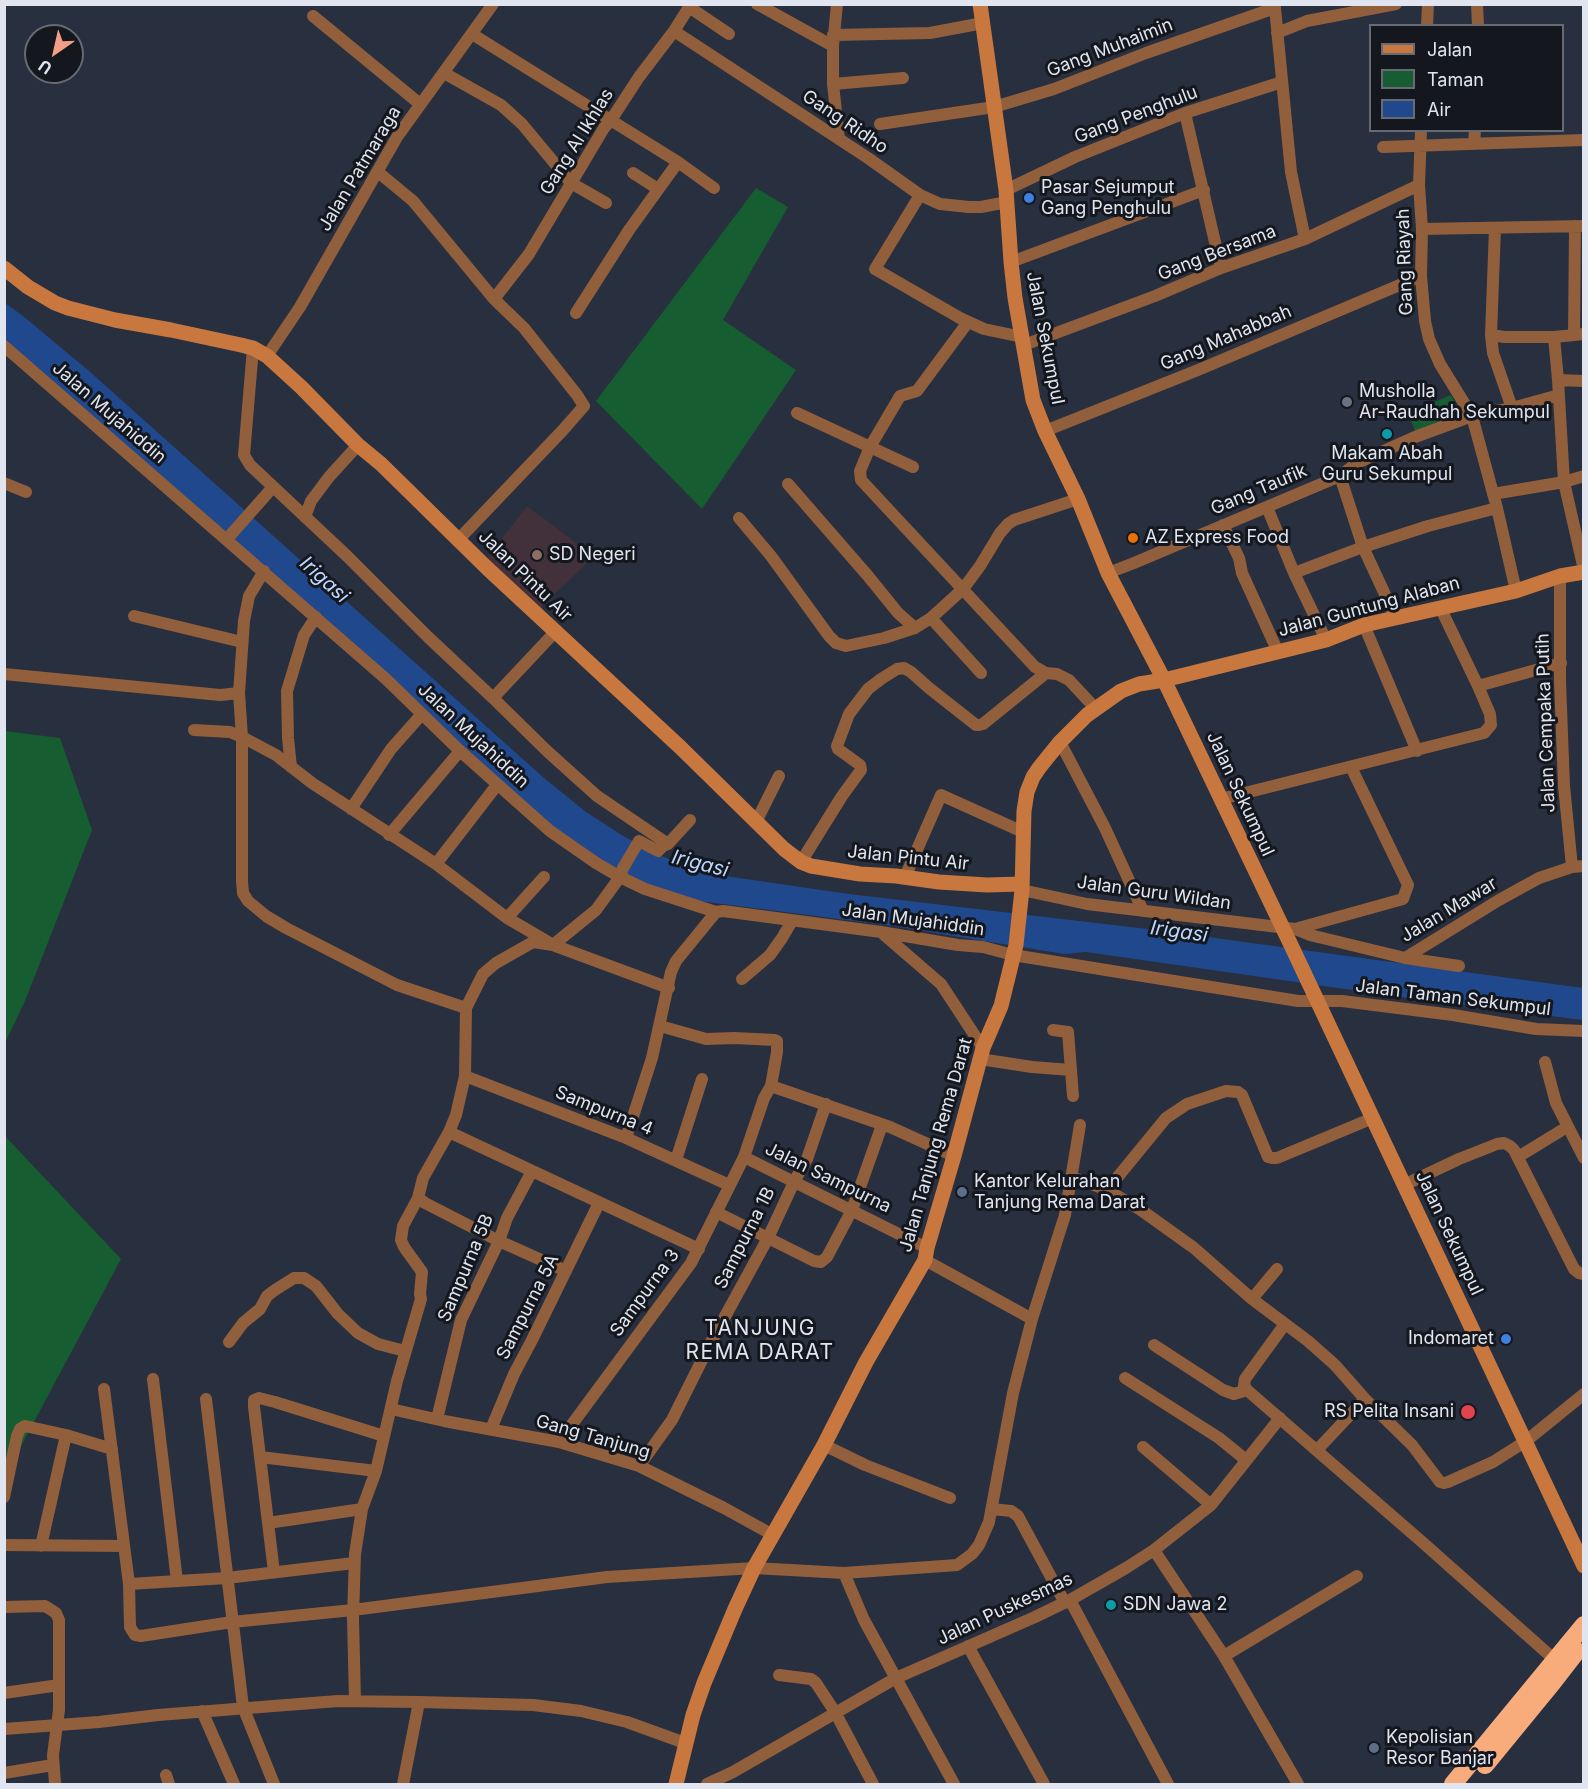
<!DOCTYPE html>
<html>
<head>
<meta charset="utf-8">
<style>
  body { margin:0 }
  #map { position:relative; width:1588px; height:1789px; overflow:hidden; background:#282f3e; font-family:Inter,sans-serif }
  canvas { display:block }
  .frame { position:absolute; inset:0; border:6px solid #e0e5ef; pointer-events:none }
  .legend { position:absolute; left:1369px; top:24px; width:195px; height:108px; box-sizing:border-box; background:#14181e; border:2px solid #666a72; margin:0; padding:8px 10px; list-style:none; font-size:18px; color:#e0e5ef }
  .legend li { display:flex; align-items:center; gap:12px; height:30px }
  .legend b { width:30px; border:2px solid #666a72 }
  .north { position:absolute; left:24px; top:24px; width:60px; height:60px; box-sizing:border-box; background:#14181e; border:2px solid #666a72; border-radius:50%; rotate:214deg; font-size:16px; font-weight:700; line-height:24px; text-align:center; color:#e0e5ef }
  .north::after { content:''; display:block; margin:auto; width:21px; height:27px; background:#f49e86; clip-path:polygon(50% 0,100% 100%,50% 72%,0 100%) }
</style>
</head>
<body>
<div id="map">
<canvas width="1588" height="1789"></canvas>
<div class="frame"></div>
<ul class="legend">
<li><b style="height:8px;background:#c8773f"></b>Jalan</li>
<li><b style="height:16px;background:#165d31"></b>Taman</li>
<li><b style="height:16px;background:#20498d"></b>Air</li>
</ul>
<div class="north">U</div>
</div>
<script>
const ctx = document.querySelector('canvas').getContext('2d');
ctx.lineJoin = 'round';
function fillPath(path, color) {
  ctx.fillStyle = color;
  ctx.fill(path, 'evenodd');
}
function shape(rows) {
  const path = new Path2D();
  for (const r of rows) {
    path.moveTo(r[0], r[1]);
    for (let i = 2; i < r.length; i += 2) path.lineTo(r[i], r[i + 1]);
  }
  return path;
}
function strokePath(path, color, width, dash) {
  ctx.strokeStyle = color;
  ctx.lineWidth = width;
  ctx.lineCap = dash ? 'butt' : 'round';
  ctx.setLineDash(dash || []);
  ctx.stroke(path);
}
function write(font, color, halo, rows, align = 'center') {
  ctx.font = font + ' Inter,sans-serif';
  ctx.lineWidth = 6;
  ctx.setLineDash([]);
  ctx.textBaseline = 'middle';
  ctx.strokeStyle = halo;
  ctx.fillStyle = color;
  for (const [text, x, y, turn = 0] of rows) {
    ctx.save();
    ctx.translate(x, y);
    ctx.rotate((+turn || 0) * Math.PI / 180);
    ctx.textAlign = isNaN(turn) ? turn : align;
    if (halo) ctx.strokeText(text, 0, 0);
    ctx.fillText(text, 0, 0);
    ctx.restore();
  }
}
fillPath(shape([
  [527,506,583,548,586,564,540,608,485,561]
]), '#42313b');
fillPath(shape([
  [756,188,788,207,723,320,796,370,702,509,596,401],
  [1451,395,1459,410,1456,415,1416,433,1408,413],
  [5,731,60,738,92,830,25,1001,5,1043],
  [5,1136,121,1259,20,1448,5,1486]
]), '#165d31');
fillPath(shape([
  [5,303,23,316,89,371,544,778,586,812,625,837,659,855,694,869,732,877,849,894,1156,930,1583,988,1583,1020,1401,997,1086,952,1064,954,893,926,684,899,631,879,567,839,5,344]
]), '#20498d');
strokePath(shape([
  [757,4,833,46],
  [837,4,833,46,833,84,839,139],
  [1477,4,1478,26],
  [1272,6,1272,9,1275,8,1291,172,1305,239],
  [689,7,729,34],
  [313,16,420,104],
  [1427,26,1428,4],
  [674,31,868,158,920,195,940,204,969,207,981,207,1007,202],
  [1277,33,1307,21,1396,4],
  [472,34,678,162,714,188],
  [833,35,930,33,983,23],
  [444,73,501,105,522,124,571,183,606,203],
  [833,84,903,78],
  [1185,113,1221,268],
  [880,124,994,107,1054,89,1146,53,1272,9],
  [1421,130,1419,185,1422,229,1421,276,1425,321,1429,339,1440,364,1472,416,1497,508,1516,591],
  [1474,144,1475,130],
  [1383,147,1584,140],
  [378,172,413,201,494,299,524,328,577,395,584,406,563,430,459,539],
  [633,173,658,189],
  [1006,190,1075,157,1185,113,1282,82],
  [920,195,875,269,960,318,984,329,1022,337],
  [1495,228,1491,335,1505,337,1554,337,1584,334],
  [1422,229,1584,226],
  [1011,262,1204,190],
  [494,299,529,254,604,128,611,120,639,77,674,31,691,4],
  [576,313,629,230,678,162],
  [968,322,917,391,900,396,870,447,860,471,861,480,1035,667,1046,673,1057,674,1069,680,1096,709],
  [1491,335,1493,353,1512,408],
  [1574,335,1575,226],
  [1554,337,1558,380,1564,482,1584,570],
  [1024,345,1155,296,1221,268,1305,239,1419,185],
  [4,346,386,679,460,751,550,831,596,863,620,877,645,889,716,912,723,911,881,932,958,945,983,947,1013,955,1298,1001,1342,1001,1453,1015,1536,1029,1584,1031],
  [253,348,244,455,250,465,347,556,428,637,493,698,547,751,597,796,668,844],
  [267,356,300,307,397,137,493,4],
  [1558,380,1584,381],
  [797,413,913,467],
  [1045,431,1198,370,1421,276],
  [1340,476,1363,547,1396,618],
  [4,483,26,492],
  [788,484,868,576,898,613,915,628],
  [1493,494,1564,482,1584,476],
  [1267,507,1294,573,1326,640],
  [305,517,311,501,329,477,358,445],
  [739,518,771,556,829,636,836,643,846,646,884,638,915,628,931,618,963,589,980,566,1000,533,1008,524,1014,520,1078,499],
  [1223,525,1239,558,1242,573,1278,652],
  [227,539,273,487],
  [1108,573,1134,563,1340,476,1357,463,1415,437,1472,416,1512,408,1559,395],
  [1294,573,1363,547,1428,526,1497,508],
  [1560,576,1560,681,1564,786,1572,867],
  [134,616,242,642],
  [931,618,981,673],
  [1364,625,1417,751],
  [4,674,220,695,239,693,244,621,249,596,264,571],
  [1478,686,1561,663],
  [239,693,242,737,276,755,312,783,436,864,507,918,526,929,553,945,669,988],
  [493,698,555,632],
  [194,730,230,732,242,737,242,881,243,893,248,901,266,916,286,928,397,985,466,1008,465,1076,456,1115,449,1132,423,1178,418,1198,425,1203,499,1241,566,1271],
  [1060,742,1105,828,1143,911],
  [291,767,288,738,287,691,304,635,316,617],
  [1221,799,1484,733,1491,725,1490,714,1478,686,1440,607],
  [351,809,391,749,422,714],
  [756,822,779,776],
  [389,835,460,751],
  [801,862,842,796,861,770,860,765,838,749,837,746,849,714,868,689,881,679,897,669,904,668,911,672,929,688,976,725,979,725,983,724,1046,673],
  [436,864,497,785],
  [905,877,941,795,1023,832],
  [1022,890,1087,904,1295,929,1403,899,1408,885,1351,767],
  [507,918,544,877],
  [1295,929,1310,935,1405,958,1499,900,1539,878,1572,867,1584,866],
  [882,933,941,984,983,1048],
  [1405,958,1459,966],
  [742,979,770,955,782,938,792,921],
  [466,1008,483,974,496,963,533,942,553,945,596,910,620,877,623,868,639,841,658,851,663,846,668,844,690,820],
  [1053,1030,1068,1032,1073,1096],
  [980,1059,1032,1067,1071,1070],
  [1545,1062,1556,1103,1584,1158],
  [465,1076,626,1138,729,1185],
  [771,1086,890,1127,954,1156],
  [449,1132,699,1249],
  [626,1138,652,1058,671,972,676,961,716,912],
  [744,1157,927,1248],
  [1518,1157,1567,1127],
  [676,1160,702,1079],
  [1072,1177,1107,1190,1141,1210,1194,1248,1252,1299,1277,1269],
  [1404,1185,1459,1159,1497,1144,1504,1143,1510,1146,1514,1150,1574,1269,1579,1273,1584,1274],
  [1107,1190,1166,1118,1187,1104,1226,1091,1238,1092,1242,1095,1268,1157,1272,1158,1277,1158,1373,1118],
  [716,1212,814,1261,821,1262,827,1257,852,1210,882,1125],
  [925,1260,1032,1319],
  [1252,1299,1308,1341,1335,1365,1365,1399,1412,1445,1440,1482,1444,1483,1448,1482,1493,1462,1526,1441,1584,1394],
  [1285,1324,1245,1379,1244,1385,1247,1390,1421,1541,1555,1660],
  [229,1342,243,1323,260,1309,267,1296,275,1290,294,1278,304,1278,316,1286,338,1314,358,1333,378,1344,405,1351],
  [1154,1345,1223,1390,1234,1394,1247,1390],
  [1125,1378,1219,1438,1246,1460],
  [153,1379,177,1581],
  [104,1389,129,1584,227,1578,354,1563],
  [206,1399,243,1707,274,1784],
  [391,1409,444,1421,559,1442,639,1466,724,1508,773,1535],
  [437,1419,461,1320,499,1241,507,1218,532,1171],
  [491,1429,514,1374,532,1340,599,1203],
  [559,1442,691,1263,744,1157,764,1098,771,1086,777,1052,777,1041,775,1040,734,1038,706,1039,660,1026],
  [824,1445,865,1465,950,1498],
  [1143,1447,1211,1505],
  [1317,1450,1365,1399],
  [260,1457,376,1471],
  [639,1466,672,1420,711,1342,768,1238,794,1182,807,1159,826,1104],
  [4,1497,17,1436,20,1429,25,1426,66,1435,112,1449],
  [992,1509,1011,1511,1018,1516,1065,1603],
  [268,1523,362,1509],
  [4,1545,124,1546],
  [41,1546,66,1435],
  [1154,1550,1224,1656,1298,1784],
  [274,1572,254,1407,254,1400,259,1398,275,1402,384,1436],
  [844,1573,864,1620,954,1784],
  [129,1584,130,1627,135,1635,141,1636,232,1622,353,1610,607,1577,754,1568,844,1573,957,1565,972,1554,979,1545,989,1522,1013,1393,1032,1319,1065,1215,1080,1125],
  [1070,1600,1168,1784],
  [4,1607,45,1606,56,1613,59,1620,59,1710,53,1755,55,1784],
  [968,1646,1044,1784],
  [1224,1656,1357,1576],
  [779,1675,811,1679,816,1683,835,1712,873,1784],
  [4,1693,59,1685],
  [355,1701,353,1618,355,1554,362,1509,376,1471,397,1381,421,1299,420,1294,422,1272,404,1247,401,1240,403,1226,418,1198],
  [419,1702,533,1705,581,1711,627,1722,685,1743],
  [202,1711,234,1784],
  [4,1729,99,1722,158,1715,338,1701,419,1702,403,1784],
  [4,1773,53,1765],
  [166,1775,169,1784],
  [707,1784,733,1772,896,1678,1035,1617,1070,1600,1126,1568,1154,1550,1211,1505,1280,1418]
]), '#925f3d', 12);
strokePath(shape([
  [980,4,1006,190,1011,262,1015,298,1033,400,1045,431,1078,499,1108,573,1164,680,1290,943,1584,1566],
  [4,268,28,287,55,303,68,308,115,320,171,330,241,345,253,348,267,356,301,387,358,445,381,464,487,568,680,747,784,849,801,862,811,866,860,874,896,876,939,882,987,885,1022,884],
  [676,1784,693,1715,704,1683,735,1609,754,1568,824,1445,866,1362,925,1260,927,1248,954,1156,983,1048,1001,1006,1016,945,1022,890,1024,811,1027,792,1033,777,1039,768,1060,742,1087,715,1121,691,1139,684,1164,680,1326,640,1364,625,1516,591,1560,576,1584,572]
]), '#c8773f', 15);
strokePath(shape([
  [1485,1765,1553,1682,1577,1651],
  [1453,1784,1584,1625]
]), '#f8ac7c', 18);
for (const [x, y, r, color] of [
  [1029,198,6,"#3f7fe0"],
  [1347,402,6,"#6b7280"],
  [1387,434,6,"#0f9aa8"],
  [1133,538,6,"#e8710a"],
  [537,555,6,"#8d6e63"],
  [962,1192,6,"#5c6f8a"],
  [1506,1339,6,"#3f7fe0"],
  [1468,1412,8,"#e0444e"],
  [1111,1605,6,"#0f9aa8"],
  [1374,1748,6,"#5c6f8a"]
]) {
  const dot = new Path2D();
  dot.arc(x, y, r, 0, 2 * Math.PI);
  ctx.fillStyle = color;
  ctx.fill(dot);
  strokePath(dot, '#14181e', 2);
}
write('18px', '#e0e5ef', '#14181e', [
  ["Gang Muhaimin",1110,48,-21],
  ["Gang Penghulu",1136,115,-21],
  ["Gang Ridho",845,122,34],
  ["Gang Al Ikhlas",577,142,-58],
  ["Jalan Patmaraga",360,169,-59],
  ["Gang Bersama",1217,253,-21],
  ["Gang Riayah",1405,262,-92],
  ["Jalan Sekumpul",1045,338,79],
  ["Gang Mahabbah",1226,338,-23],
  ["Jalan Mujahiddin",109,413,41],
  ["Gang Taufik",1259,490,-23],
  ["Jalan Pintu Air",525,576,44],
  ["Jalan Guntung Alaban",1369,607,-15],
  ["Jalan Cempaka Putih",1546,723,-92],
  ["Jalan Mujahiddin",473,736,43],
  ["Jalan Sekumpul",1240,794,65],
  ["Jalan Pintu Air",908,858,6],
  ["Jalan Guru Wildan",1154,893,8],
  ["Jalan Mawar",1449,910,-31],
  ["Jalan Mujahiddin",913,920,8],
  ["Jalan Taman Sekumpul",1453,998,7],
  ["Sampurna 4",604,1111,22],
  ["Jalan Tanjung Rema Darat",936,1145,-74],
  ["Jalan Sampurna",828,1178,26],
  ["Jalan Sekumpul",1449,1233,65],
  ["Sampurna 1B",745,1238,-63],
  ["Sampurna 5B",466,1268,-67],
  ["Sampurna 3",645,1293,-54],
  ["Sampurna 5A",528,1307,-63],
  ["Gang Tanjung",593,1437,16],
  ["Jalan Puskesmas",1005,1609,-25]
]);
write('18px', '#e0e5ef', '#14181e', [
  ["Pasar Sejumput",1041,188],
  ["Gang Penghulu",1041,209],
  ["Musholla",1359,392],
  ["Ar-Raudhah Sekumpul",1359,413],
  ["Makam Abah",1387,454,"center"],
  ["Guru Sekumpul",1387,475,"center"],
  ["AZ Express Food",1145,538],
  ["SD Negeri",549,555],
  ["Kantor Kelurahan",974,1182],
  ["Tanjung Rema Darat",974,1203],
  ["Indomaret",1494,1339,"right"],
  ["RS Pelita Insani",1454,1412,"right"],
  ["SDN Jawa 2",1123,1605],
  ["Kepolisian",1386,1738],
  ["Resor Banjar",1386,1759]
], 'left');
write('italic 20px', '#bed7fe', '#14181e', [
  ["Irigasi",324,580,42],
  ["Irigasi",700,864,14],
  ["Irigasi",1179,932,8]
]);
ctx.letterSpacing = '1.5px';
write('21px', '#e0e5ef', '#14181e', [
  ["TANJUNG",760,1329],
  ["REMA DARAT",760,1353]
]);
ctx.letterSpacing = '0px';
</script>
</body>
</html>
